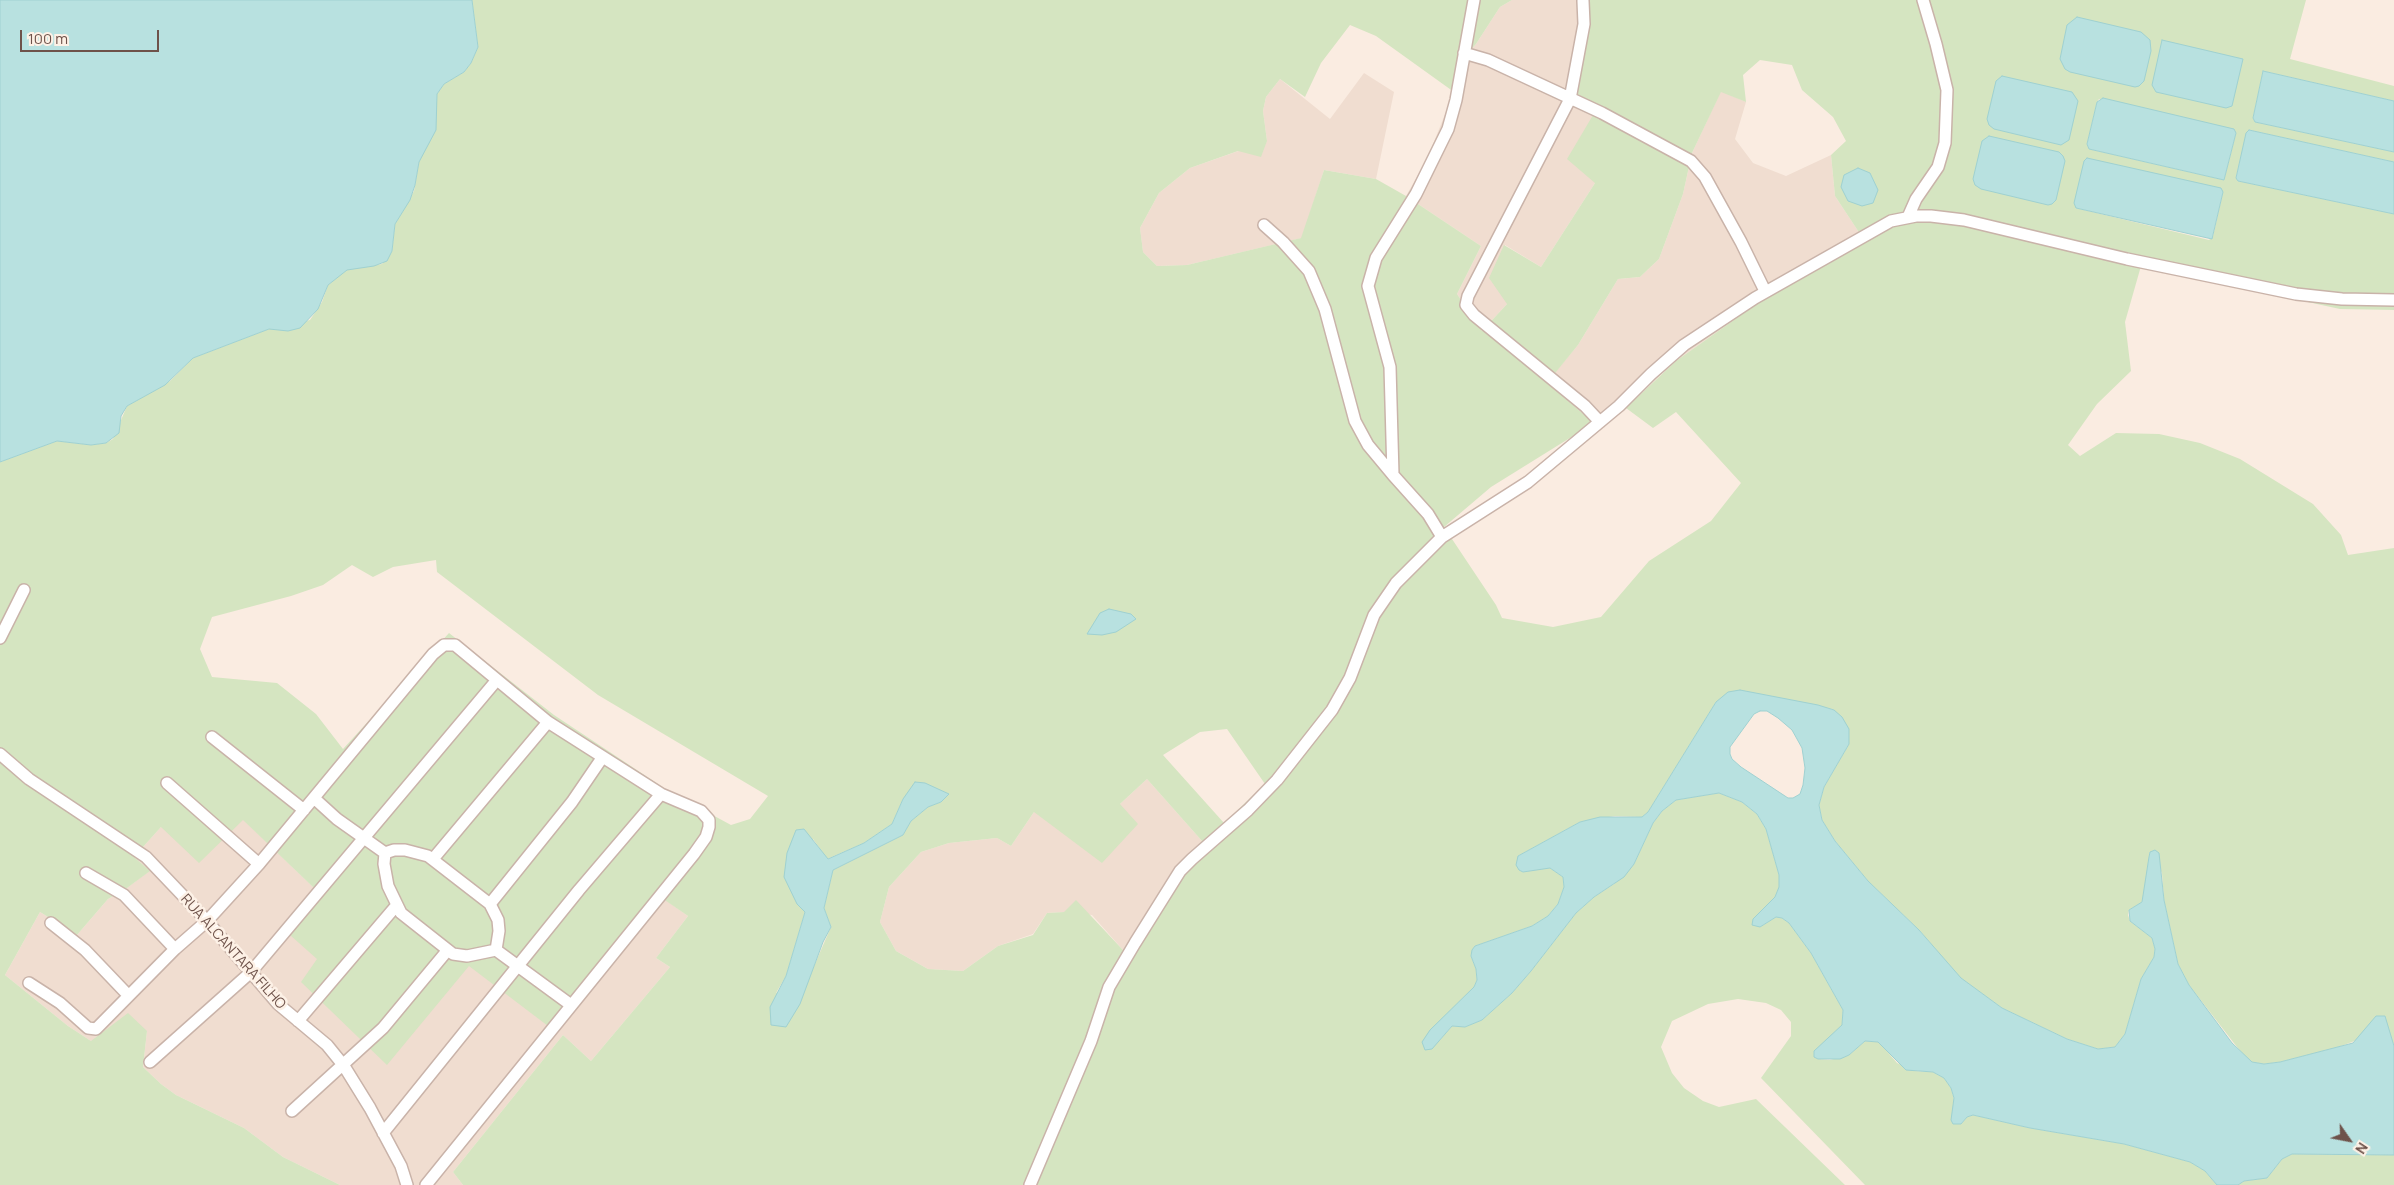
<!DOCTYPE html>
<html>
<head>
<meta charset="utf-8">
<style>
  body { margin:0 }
  #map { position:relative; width:2394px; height:1185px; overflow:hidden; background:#faece1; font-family:Manrope,sans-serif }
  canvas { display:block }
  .north { position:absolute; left:2324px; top:1115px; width:50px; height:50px; -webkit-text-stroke:4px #fdf1e6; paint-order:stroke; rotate:123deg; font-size:14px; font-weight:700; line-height:20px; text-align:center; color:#6e524a }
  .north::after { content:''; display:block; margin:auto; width:18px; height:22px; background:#6e524a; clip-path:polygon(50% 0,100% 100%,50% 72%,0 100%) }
  .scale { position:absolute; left:20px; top:30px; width:139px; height:22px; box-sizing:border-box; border:2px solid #6e524a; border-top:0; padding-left:6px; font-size:15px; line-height:18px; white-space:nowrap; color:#6e524a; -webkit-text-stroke:4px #fdf1e6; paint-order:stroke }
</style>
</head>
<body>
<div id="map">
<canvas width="2394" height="1185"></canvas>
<div class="north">N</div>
<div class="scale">100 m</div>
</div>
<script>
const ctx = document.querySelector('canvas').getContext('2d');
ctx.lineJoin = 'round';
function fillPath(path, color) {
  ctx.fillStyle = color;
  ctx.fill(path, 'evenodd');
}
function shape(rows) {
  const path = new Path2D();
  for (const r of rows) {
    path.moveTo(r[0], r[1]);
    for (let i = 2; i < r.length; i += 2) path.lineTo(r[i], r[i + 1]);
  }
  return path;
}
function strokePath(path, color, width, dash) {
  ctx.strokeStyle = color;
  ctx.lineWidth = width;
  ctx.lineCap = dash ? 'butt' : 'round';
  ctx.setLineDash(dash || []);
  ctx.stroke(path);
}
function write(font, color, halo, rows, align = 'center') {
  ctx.font = font + ' Manrope,sans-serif';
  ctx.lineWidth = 5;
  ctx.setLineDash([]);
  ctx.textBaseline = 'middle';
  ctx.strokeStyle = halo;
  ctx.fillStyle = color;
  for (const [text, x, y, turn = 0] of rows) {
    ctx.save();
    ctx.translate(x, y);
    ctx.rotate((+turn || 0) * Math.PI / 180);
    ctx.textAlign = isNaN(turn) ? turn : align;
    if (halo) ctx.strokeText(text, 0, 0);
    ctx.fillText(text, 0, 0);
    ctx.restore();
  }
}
fillPath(shape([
  [1512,0,1585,0,1599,105,1595,183,1541,267,1505,245,1507,304,1482,331,1457,294,1481,246,1406,196,1427,159,1454,92,1460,62,1476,44,1500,7],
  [1364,73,1394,92,1376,179,1324,170,1302,238,1187,265,1157,266,1143,252,1140,228,1159,193,1190,168,1267,141,1263,111,1266,97,1280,79,1330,119],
  [1721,91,1746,102,1735,139,1753,163,1786,176,1831,155,1835,196,1864,240,1772,293,1676,361,1601,429,1546,383,1578,345,1618,279,1640,277,1659,259,1683,194,1692,153],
  [1147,779,1202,841,1173,873,1123,950,1092,915,1064,912,1047,913,1033,934,998,946,963,971,928,969,896,951,880,922,889,887,921,852,949,843,997,838,1011,846,1034,812,1120,804],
  [243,819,315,889,469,966,656,893,688,916,656,958,670,967,591,1061,563,1035,453,1172,463,1185,340,1185,283,1157,244,1128,176,1095,161,1084,143,1067,147,1031,91,1041,68,1026,5,975,40,912,77,935,108,899,127,888,149,871,134,857,161,827]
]), '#f0ddd0');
fillPath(shape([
  [472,0,1512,0,1500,7,1476,44,1460,62,1454,92,1376,36,1350,25,1321,63,1305,97,1280,79,1266,97,1263,111,1267,141,1261,157,1238,151,1190,168,1159,193,1140,228,1143,252,1157,266,1187,265,1301,238,1324,170,1376,179,1406,196,1481,246,1457,294,1482,331,1507,304,1489,278,1504,245,1541,267,1595,183,1567,159,1599,105,1567,89,1585,0,2306,0,2290,59,2394,86,2394,101,2263,71,2253,118,2255,122,2394,152,2394,162,2249,130,2236,177,2238,181,2394,214,2394,310,2340,309,2141,266,2125,322,2131,371,2097,404,2068,445,2080,456,2116,433,2159,434,2200,443,2240,459,2313,504,2341,535,2348,555,2394,548,2394,1046,2391,1037,2357,1040,2336,1048,2280,1062,2264,1064,2252,1062,2244,1056,2189,985,2178,964,2164,900,2162,873,2150,852,2144,898,2141,903,2129,910,2128,915,2130,921,2152,938,2155,949,2154,957,2141,979,2125,1034,2115,1047,2098,1049,2067,1039,2002,1008,1960,978,1919,930,1868,881,1835,841,1822,820,1819,805,1824,787,1849,744,1834,710,1762,695,1716,702,1648,812,1642,817,1615,816,1580,822,1518,856,1520,870,1523,872,1544,867,1550,868,1563,877,1564,887,1558,904,1548,916,1532,926,1475,946,1471,956,1476,969,1477,980,1474,987,1457,1004,1439,1041,1452,1026,1465,1027,1482,1020,1512,993,1531,971,1576,913,1594,897,1614,884,1634,864,1653,823,1662,811,1676,800,1719,793,1742,802,1757,814,1766,829,1779,875,1780,887,1775,897,1765,907,1760,927,1776,917,1782,918,1789,923,1811,953,1843,1010,1842,1025,1814,1057,1818,1059,1830,1060,1849,1055,1865,1041,1879,1042,1897,1063,1915,1071,1933,1072,1944,1078,1951,1088,1961,1124,1967,1117,1973,1115,2030,1128,2124,1144,2190,1162,2205,1171,2217,1185,1865,1185,1761,1078,1791,1036,1791,1022,1781,1010,1766,1003,1738,999,1708,1004,1672,1021,1661,1047,1672,1073,1684,1088,1703,1101,1719,1107,1756,1099,1845,1185,463,1185,453,1172,563,1035,591,1061,670,967,656,958,688,916,656,894,548,1026,469,966,387,1065,301,982,317,959,281,927,315,889,243,820,199,863,161,827,134,857,150,871,127,888,108,899,77,935,40,912,5,975,68,1026,91,1041,128,1013,147,1031,143,1067,161,1084,176,1095,244,1128,283,1157,340,1185,0,1185,0,462,57,441,91,445,106,443,113,439,127,406,170,381,193,358,269,329,310,320,322,302,328,285,347,269,382,264,392,251,395,224,414,191,419,162,435,111,437,94,444,84,464,72,471,63,478,47],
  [1760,60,1792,65,1802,90,1833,117,1846,141,1831,155,1835,196,1864,240,1772,293,1676,361,1626,408,1653,428,1676,412,1741,483,1711,521,1649,561,1601,617,1553,627,1502,618,1496,605,1444,527,1491,487,1594,423,1547,383,1578,345,1618,279,1640,277,1659,259,1683,194,1692,153,1721,92,1746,102,1743,75],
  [2099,99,2236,133,2224,180,2089,149,2087,144,2097,102],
  [2223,192,2213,236,2209,240,2076,208],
  [436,560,437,572,598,695,768,796,750,819,731,825,670,792,554,715,449,633,343,749,316,714,277,683,212,677,200,649,212,617,291,596,323,585,352,565,373,577,393,567],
  [1227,729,1265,784,1224,823,1163,755,1200,732],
  [1147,779,1202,841,1173,873,1123,950,1076,900,1064,912,1047,913,1033,935,998,946,963,971,928,969,896,951,880,922,889,887,921,852,949,843,997,838,1011,846,1034,812,1102,863,1138,824,1120,804],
  [948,794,941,802,928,807,911,821,903,835,833,870,824,908,831,927,814,966,776,993,786,976,805,912,813,839,827,859,864,843,892,824,903,799],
  [2292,1154,2394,1155,2394,1185,2238,1185,2244,1181,2267,1178,2282,1159]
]), '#d5e5c1');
const water = shape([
  [0,0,472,0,478,47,471,63,464,72,444,84,437,94,436,130,419,162,415,185,410,200,395,224,392,251,387,261,374,266,347,270,328,285,318,309,300,328,288,331,269,329,193,358,165,385,127,406,121,416,119,433,106,443,91,445,57,441,0,462,0,0],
  [2077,17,2141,32,2150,40,2151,51,2144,81,2139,86,2135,87,2070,72,2065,69,2060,59,2067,25,2077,17],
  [2162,40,2243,59,2232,106,2226,108,2156,92,2152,85,2162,40],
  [2263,71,2394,101,2394,152,2255,122,2253,118,2263,71],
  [2002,76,2072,92,2078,101,2069,140,2061,145,1994,129,1989,125,1987,119,1996,81,2002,76],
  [2103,98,2234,129,2236,133,2224,180,2089,149,2087,144,2097,102,2103,98],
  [2249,130,2394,162,2394,214,2238,181,2236,178,2246,133,2249,130],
  [1989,136,2059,152,2063,156,2065,161,2056,200,2052,204,2048,205,1981,189,1975,185,1973,179,1982,141,1989,136],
  [2087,158,2221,188,2223,192,2212,239,2076,208,2074,203,2084,161,2087,158],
  [1858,168,1870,173,1878,190,1873,203,1862,206,1848,201,1841,187,1844,175,1858,168],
  [1109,609,1131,614,1136,619,1116,632,1102,635,1087,634,1100,613,1109,609],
  [1740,690,1818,705,1834,710,1842,717,1849,729,1849,744,1824,787,1819,805,1822,820,1835,841,1868,881,1919,930,1961,978,2002,1008,2067,1039,2098,1049,2115,1047,2125,1034,2141,979,2154,957,2155,949,2152,938,2130,921,2129,910,2142,902,2149,857,2150,852,2155,850,2159,853,2164,900,2178,964,2189,985,2232,1043,2252,1062,2264,1064,2280,1062,2353,1043,2376,1016,2385,1016,2394,1046,2394,1155,2292,1154,2282,1159,2267,1178,2244,1181,2238,1185,2217,1185,2205,1171,2190,1162,2124,1144,2030,1128,1973,1115,1967,1117,1961,1124,1953,1124,1951,1120,1954,1098,1951,1088,1944,1078,1933,1072,1906,1070,1878,1042,1865,1041,1849,1055,1840,1059,1818,1059,1814,1057,1814,1051,1842,1025,1843,1010,1811,953,1789,923,1782,918,1776,917,1760,927,1752,925,1753,919,1775,897,1779,887,1779,875,1766,829,1757,814,1742,802,1719,793,1676,800,1662,811,1653,823,1634,864,1624,877,1594,897,1576,913,1531,971,1512,993,1482,1020,1465,1027,1452,1026,1432,1049,1425,1050,1422,1042,1430,1030,1474,987,1477,980,1476,969,1471,956,1472,950,1475,946,1532,926,1548,916,1558,904,1564,887,1563,877,1550,868,1523,872,1519,870,1516,865,1518,856,1580,822,1600,817,1642,817,1648,812,1716,702,1728,692,1740,690],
  [1760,711,1767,711,1778,718,1792,730,1802,748,1805,768,1803,785,1800,794,1793,798,1788,798,1741,767,1732,759,1730,754,1730,747,1754,714,1760,711],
  [915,782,925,783,949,794,941,802,928,807,911,821,903,835,833,870,824,908,831,927,823,942,800,1004,786,1027,771,1025,770,1007,786,976,805,912,797,904,784,877,787,853,796,830,804,829,828,859,864,843,892,824,903,799,915,782]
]);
fillPath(water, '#b8e1e0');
strokePath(water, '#9fd1d1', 1);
const street = shape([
  [1583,1,1584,24,1570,99,1468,296,1466,305,1474,315,1585,406,1600,422],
  [1464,53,1488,60,1602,113,1691,161,1705,177,1741,242,1765,291],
  [1908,217,1916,199,1938,167,1945,143,1947,90,1936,44,1923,0],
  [1264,225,1283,242,1309,271,1325,309,1355,421,1368,445,1393,475],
  [1442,537,1428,514,1393,475,1390,367,1368,286,1376,258,1416,194,1448,129,1456,100,1474,0],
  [0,638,24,590],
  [212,737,304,810],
  [0,754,29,779,146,857,207,921,278,1004,327,1045,344,1066,370,1108,401,1166,407,1185],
  [167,783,259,864],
  [315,799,337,819,385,853,394,850,405,850,428,856,490,904,498,920,499,931,496,950,571,1005],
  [385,853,384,864,388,886,401,913,453,954,467,956,496,950],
  [433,859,548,722],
  [86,873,124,895,175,949],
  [490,904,572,802,602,758],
  [51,923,85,950,128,995],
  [29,983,60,1003,88,1028,96,1029,175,949,207,921,259,864,433,654,444,645,455,645,548,722,661,794,701,811,709,820,709,827,706,837,694,854,426,1185],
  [298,1021,396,906],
  [150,1062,251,972,496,681],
  [292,1111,383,1028,447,951],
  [383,1133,579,890,661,794],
  [1030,1185,1091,1041,1109,987,1135,943,1180,871,1192,859,1248,810,1277,780,1332,710,1350,678,1374,615,1396,583,1442,537,1528,482,1619,406,1651,374,1684,345,1755,298,1891,221,1916,216,1931,216,1964,220,2127,259,2296,294,2342,299,2394,300]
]);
strokePath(street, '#c9b3a9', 14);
strokePath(street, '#fff', 11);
write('14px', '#6e524a', '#fdf1e6', [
  ["RUA ALCANTARA FILHO",233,952,48]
]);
</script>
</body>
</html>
